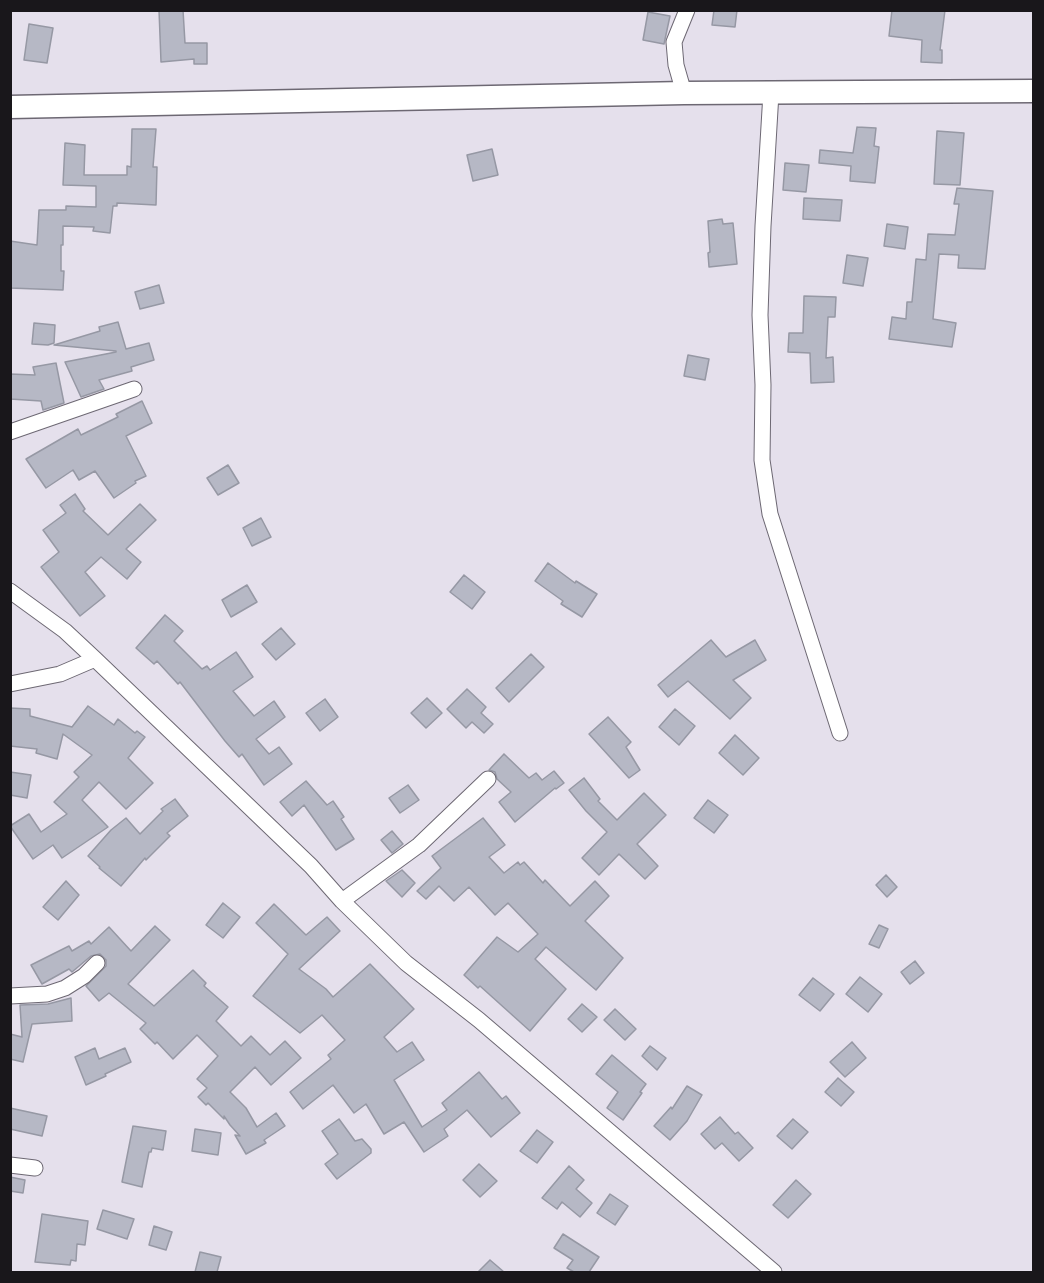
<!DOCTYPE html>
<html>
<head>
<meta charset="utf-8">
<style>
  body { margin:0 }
  #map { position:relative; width:1044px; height:1283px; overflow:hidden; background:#e5e0ec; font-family:"Roboto Condensed",sans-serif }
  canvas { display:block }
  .frame { position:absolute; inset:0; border:12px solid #19171b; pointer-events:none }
</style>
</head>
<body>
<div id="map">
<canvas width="1044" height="1283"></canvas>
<div class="frame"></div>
</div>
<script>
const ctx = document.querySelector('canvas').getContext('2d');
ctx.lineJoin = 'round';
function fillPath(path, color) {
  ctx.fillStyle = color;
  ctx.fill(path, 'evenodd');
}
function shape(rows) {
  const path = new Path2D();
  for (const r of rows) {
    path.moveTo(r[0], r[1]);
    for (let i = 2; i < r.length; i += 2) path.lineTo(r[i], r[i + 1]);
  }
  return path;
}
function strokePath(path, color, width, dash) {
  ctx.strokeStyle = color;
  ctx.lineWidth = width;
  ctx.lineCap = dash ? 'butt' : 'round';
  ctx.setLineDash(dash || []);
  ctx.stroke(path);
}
const building = shape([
  [159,10,183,10,185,43,207,43,207,64,194,64,194,59,161,62,159,10],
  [714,10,737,10,735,27,712,25,714,10],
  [892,10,945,10,940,50,942,50,942,63,921,62,922,40,889,36,892,10],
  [648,12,670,16,664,44,643,40,648,12],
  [29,24,53,28,47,63,24,60,29,24],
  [857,127,876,128,874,146,879,147,875,183,850,181,851,166,819,163,820,150,853,153,857,127],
  [132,129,156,129,153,167,157,167,156,205,117,203,117,206,113,206,110,233,93,231,94,227,63,226,63,245,61,245,61,271,64,271,63,290,10,288,10,241,37,245,39,210,66,210,66,206,96,207,96,186,63,185,65,143,85,145,84,175,127,175,127,166,131,167,132,129],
  [937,131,964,133,960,185,934,184,937,131],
  [492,149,498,175,473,181,467,155,492,149],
  [785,163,809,165,806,192,783,190,785,163],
  [957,188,993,191,985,269,958,268,959,255,939,254,933,319,956,323,952,347,889,339,892,317,906,319,907,302,912,302,916,259,926,260,928,234,955,235,959,204,954,204,957,188],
  [804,198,842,200,840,221,803,219,804,198],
  [722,219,723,224,733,223,737,264,709,267,708,253,710,252,708,221,722,219],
  [887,224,908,227,905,249,884,246,887,224],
  [847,255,868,258,863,286,843,283,847,255],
  [159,285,164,303,140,309,135,292,159,285],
  [804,296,836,297,835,317,828,317,826,358,833,357,834,382,811,383,810,353,788,352,789,333,803,333,804,296],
  [118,322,126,349,149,343,154,360,131,367,132,371,99,380,104,389,81,397,65,362,116,352,116,351,54,345,100,331,99,327,118,322],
  [34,323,55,325,54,343,48,345,32,344,34,323],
  [688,355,709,359,705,380,684,376,688,355],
  [56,363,64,403,43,410,41,401,10,399,10,374,35,375,33,367,56,363],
  [142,401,152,423,126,436,146,476,135,481,136,483,114,498,95,471,79,480,73,470,46,488,26,459,78,429,81,435,118,417,116,414,142,401],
  [228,465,239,483,218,495,207,478,228,465],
  [75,494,85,509,83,511,108,535,140,504,156,520,126,549,141,562,127,579,101,557,85,572,105,596,80,616,41,567,59,552,43,530,66,513,60,505,75,494],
  [261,518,271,537,252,546,243,528,261,518],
  [548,563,575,583,576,581,597,594,582,617,561,604,563,601,535,581,548,563],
  [464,575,485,592,472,609,450,592,464,575],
  [247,585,257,602,231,617,222,600,247,585],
  [165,615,183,631,174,641,202,669,207,666,210,670,236,652,253,677,233,691,254,716,274,701,285,717,256,739,269,754,279,747,292,764,264,785,242,754,239,757,225,741,180,682,178,684,157,661,154,664,136,648,165,615],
  [281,628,295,644,276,660,262,644,281,628],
  [711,640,726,657,755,640,766,660,733,680,751,698,730,719,688,681,668,697,658,685,711,640],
  [531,654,544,667,509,702,496,688,531,654],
  [467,689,486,707,481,713,493,724,484,733,472,722,466,728,447,709,467,689],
  [427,698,442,713,426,728,411,713,427,698],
  [325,699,338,717,320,731,306,713,325,699],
  [88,706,114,725,118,719,135,733,137,731,145,737,128,758,153,783,126,809,99,782,82,800,108,827,62,858,53,845,33,859,10,826,29,814,41,832,67,814,54,802,79,777,74,772,92,755,63,734,57,759,36,753,37,749,10,746,10,708,30,709,30,716,72,727,88,706],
  [675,709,695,726,679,745,659,727,675,709],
  [608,717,631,742,626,747,640,770,629,778,589,734,608,717],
  [735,735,759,758,743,775,719,753,735,735],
  [504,754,529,778,536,773,542,780,554,771,564,783,556,789,555,788,515,822,499,802,511,792,497,779,495,772,489,770,504,754],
  [10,772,31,775,27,798,10,795,10,772],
  [584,778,600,799,598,801,617,820,644,793,666,815,637,844,658,866,645,879,619,854,599,875,582,858,607,832,586,811,569,790,584,778],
  [306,781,327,805,333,801,344,817,341,819,354,839,336,850,304,805,292,816,280,802,306,781],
  [408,785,419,800,400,813,389,798,408,785],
  [175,799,188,816,167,833,170,836,146,860,145,858,121,886,99,868,100,867,88,856,111,830,126,818,140,834,163,811,161,809,175,799],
  [708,800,728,815,714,833,694,818,708,800],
  [483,818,505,845,489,857,504,873,518,862,520,865,524,862,543,883,545,880,570,906,595,881,609,896,585,921,623,958,596,990,546,947,535,959,566,989,530,1031,480,986,478,988,464,975,497,937,518,952,538,934,508,903,495,915,469,887,454,901,439,886,426,899,417,891,441,868,432,856,483,818],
  [392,831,403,844,392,853,381,840,392,831],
  [402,870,415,883,402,897,386,881,402,870],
  [886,875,897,887,887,897,876,885,886,875],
  [66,881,79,895,58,920,43,907,66,881],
  [223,903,240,917,223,938,206,925,223,903],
  [274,904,306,935,327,917,340,931,299,969,326,989,333,997,370,964,414,1009,384,1037,397,1052,412,1042,424,1060,394,1080,422,1127,447,1110,442,1103,479,1072,502,1099,506,1096,520,1113,491,1137,467,1110,444,1129,448,1136,424,1152,404,1122,384,1134,366,1104,354,1113,333,1085,303,1109,290,1092,331,1059,328,1055,345,1040,322,1015,300,1033,253,996,288,954,256,923,274,904],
  [879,925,888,929,879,948,869,944,879,925],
  [155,926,170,940,128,984,154,1006,193,970,206,983,204,986,228,1007,216,1021,241,1046,251,1036,270,1055,285,1041,301,1058,271,1085,255,1067,230,1092,246,1108,257,1127,276,1113,285,1126,264,1140,266,1143,246,1154,235,1135,240,1136,230,1125,224,1116,224,1119,208,1103,206,1105,198,1097,207,1088,197,1079,218,1056,197,1035,173,1059,157,1042,155,1044,140,1029,146,1023,109,993,99,1001,86,986,106,966,106,960,100,954,91,956,72,972,69,969,42,984,31,965,69,946,72,951,89,941,91,944,109,927,131,951,155,926],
  [915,961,924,973,910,984,901,972,915,961],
  [860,977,882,994,868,1012,846,994,860,977],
  [813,978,834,994,820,1011,799,995,813,978],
  [71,998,72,1021,32,1024,23,1062,10,1059,10,1034,22,1037,20,1005,48,1004,71,998],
  [582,1004,597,1017,582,1032,568,1019,582,1004],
  [615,1009,636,1029,625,1040,604,1020,615,1009],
  [852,1042,866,1058,845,1077,830,1062,852,1042],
  [650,1046,666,1058,657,1070,642,1056,650,1046],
  [95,1048,99,1059,125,1048,131,1062,105,1074,106,1076,86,1085,75,1057,95,1048],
  [612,1055,646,1084,640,1092,642,1093,623,1120,607,1108,618,1092,596,1074,612,1055],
  [838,1078,854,1092,841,1106,825,1092,838,1078],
  [687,1086,702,1095,687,1121,670,1140,654,1126,671,1107,672,1109,687,1086],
  [10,1108,47,1116,42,1136,10,1129,10,1108],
  [720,1117,735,1134,738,1132,753,1148,739,1161,722,1143,715,1149,701,1134,720,1117],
  [339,1119,355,1141,362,1139,371,1149,371,1153,337,1179,325,1164,338,1154,322,1131,339,1119],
  [793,1119,808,1132,792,1149,777,1136,793,1119],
  [133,1126,166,1131,163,1150,152,1148,151,1152,149,1152,142,1187,122,1182,133,1126],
  [195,1129,221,1133,218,1155,192,1151,195,1129],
  [537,1130,553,1142,537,1163,520,1151,537,1130],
  [479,1164,497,1181,480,1197,463,1180,479,1164],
  [569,1166,584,1180,576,1189,592,1203,580,1217,562,1202,557,1209,542,1198,569,1166],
  [10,1177,25,1180,23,1193,10,1191,10,1177],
  [796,1180,811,1194,788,1218,773,1205,796,1180],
  [610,1194,628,1206,615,1225,597,1213,610,1194],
  [103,1210,134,1219,127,1239,97,1229,103,1210],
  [42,1214,88,1221,85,1245,77,1244,76,1261,71,1260,70,1265,35,1262,42,1214],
  [154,1226,172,1232,166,1250,149,1245,154,1226],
  [563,1234,599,1257,589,1272,574,1272,567,1268,573,1260,554,1248,563,1234],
  [200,1252,221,1257,217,1272,195,1272,200,1252],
  [490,1260,504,1272,478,1272,490,1260]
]);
fillPath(building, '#b6b8c5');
strokePath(building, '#9698a4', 1.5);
const street = shape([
  [684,93,676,65,674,42,687,10],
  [771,93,763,226,760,315,763,385,762,460,770,514,840,733],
  [10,432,134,389],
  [10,591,65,631,95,659,311,866,342,901,406,963,479,1020,774,1272],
  [10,684,60,674,95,659],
  [342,901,419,845,488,779],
  [10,996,47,994,65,988,84,976,97,963],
  [10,1165,35,1168]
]);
const secondary = shape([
  [10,107,684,93,1034,91]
]);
strokePath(street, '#6d6873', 17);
strokePath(secondary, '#6d6873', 25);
strokePath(street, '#fff', 15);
strokePath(secondary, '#fff', 22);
</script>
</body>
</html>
